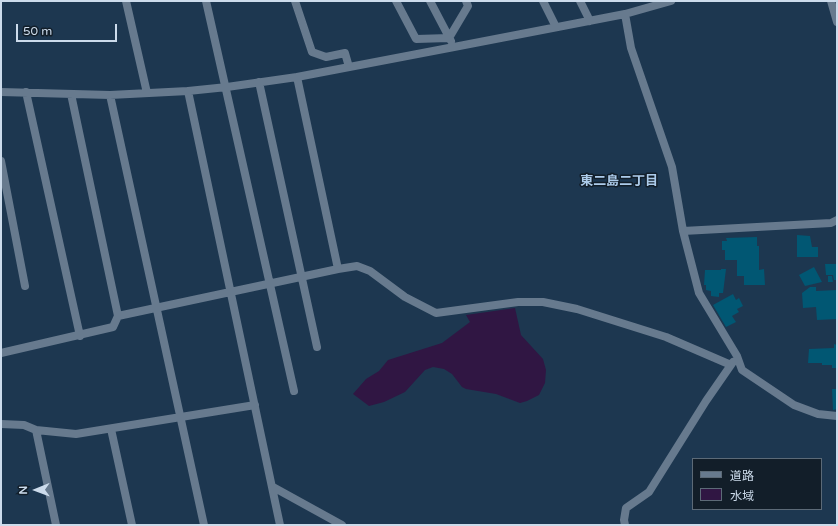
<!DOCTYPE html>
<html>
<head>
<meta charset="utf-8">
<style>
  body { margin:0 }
  #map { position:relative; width:838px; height:526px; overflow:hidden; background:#1d3750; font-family:"Varela Round","Noto Sans JP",sans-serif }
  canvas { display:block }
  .frame { position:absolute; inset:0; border:2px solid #ccdbeb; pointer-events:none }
  .legend { position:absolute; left:692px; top:458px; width:130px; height:52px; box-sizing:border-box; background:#121e29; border:1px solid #5c6a77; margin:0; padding:5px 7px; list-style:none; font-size:12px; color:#ccdbeb }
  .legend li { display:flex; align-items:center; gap:8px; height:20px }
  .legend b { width:20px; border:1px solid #5c6a77 }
  .north { position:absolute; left:16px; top:470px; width:40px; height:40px; -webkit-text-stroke:3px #121e29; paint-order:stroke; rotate:269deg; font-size:11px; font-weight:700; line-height:16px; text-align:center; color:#ccdbeb }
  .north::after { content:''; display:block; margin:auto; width:14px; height:18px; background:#ccdbeb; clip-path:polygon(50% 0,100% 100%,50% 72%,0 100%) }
  .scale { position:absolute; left:16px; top:24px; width:101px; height:18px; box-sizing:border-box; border:2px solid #ccdbeb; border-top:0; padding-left:5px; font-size:12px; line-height:14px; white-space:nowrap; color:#ccdbeb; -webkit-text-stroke:3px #121e29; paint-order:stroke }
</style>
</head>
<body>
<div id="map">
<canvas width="838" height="526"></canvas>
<div class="frame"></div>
<ul class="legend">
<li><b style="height:5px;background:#677a8e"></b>道路</li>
<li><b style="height:11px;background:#301643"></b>水域</li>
</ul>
<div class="north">N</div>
<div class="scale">50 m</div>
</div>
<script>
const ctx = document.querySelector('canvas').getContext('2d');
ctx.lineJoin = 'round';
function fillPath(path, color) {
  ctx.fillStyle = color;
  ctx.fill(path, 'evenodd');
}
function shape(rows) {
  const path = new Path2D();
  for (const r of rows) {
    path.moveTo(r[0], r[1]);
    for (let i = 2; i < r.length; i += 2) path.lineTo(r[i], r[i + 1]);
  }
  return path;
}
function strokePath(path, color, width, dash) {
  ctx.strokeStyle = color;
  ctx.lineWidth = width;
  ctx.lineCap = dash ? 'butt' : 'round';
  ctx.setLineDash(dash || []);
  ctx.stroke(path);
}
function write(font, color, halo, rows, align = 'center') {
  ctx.font = font + ' "Varela Round","Noto Sans JP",sans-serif';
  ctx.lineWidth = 3;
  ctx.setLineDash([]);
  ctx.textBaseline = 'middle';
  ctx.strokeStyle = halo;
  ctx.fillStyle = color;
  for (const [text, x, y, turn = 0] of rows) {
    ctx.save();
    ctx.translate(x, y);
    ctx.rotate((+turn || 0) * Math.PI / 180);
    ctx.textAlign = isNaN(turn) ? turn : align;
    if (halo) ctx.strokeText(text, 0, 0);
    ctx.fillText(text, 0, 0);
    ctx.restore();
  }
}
fillPath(shape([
  [515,308,521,335,543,359,546,370,545,383,539,395,527,401,520,403,496,394,466,389,462,387,452,374,444,369,433,367,425,370,405,392,384,402,369,406,353,394,366,379,379,371,388,360,442,343,470,322,466,315]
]), '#301643');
fillPath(shape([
  [797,235,810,236,812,247,818,247,818,257,797,257],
  [757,237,757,246,759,246,759,270,764,269,765,285,744,285,744,276,737,276,737,260,725,260,725,250,722,250,722,241,727,241,726,238],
  [825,264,837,264,837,280,834,280,833,275,826,275],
  [814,267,822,282,805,286,799,275],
  [721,269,726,269,723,293,719,293,719,297,711,296,711,291,706,290,706,285,704,285,705,270,721,270],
  [828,276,832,276,833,282,828,282],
  [810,287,816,287,816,291,837,290,837,319,817,320,816,307,803,308,802,293],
  [733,294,736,300,739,298,743,306,737,309,739,312,732,316,736,322,726,327,713,305],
  [834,344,837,345,837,368,832,368,832,365,822,365,822,363,808,363,809,349,834,348],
  [832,389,837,389,837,409,833,410]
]), '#015773');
strokePath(shape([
  [126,1,147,93],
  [206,1,294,391],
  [295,1,312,52,326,57,345,53,349,67],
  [396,1,416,39,449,38,468,6,466,1],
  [430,1,451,41],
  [543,1,556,27],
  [580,1,590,21],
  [831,1,837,22],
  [625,14,631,48,672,167,683,231,699,293,737,356,742,370,794,405,818,414,837,416],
  [297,77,338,269],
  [259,82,317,347],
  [188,91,280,525],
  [1,92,110,95,188,91,227,87,297,77,454,47,625,14,671,1],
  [26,92,80,336],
  [71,94,118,316],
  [110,95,204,525],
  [1,161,25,286],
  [683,231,831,223,837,220],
  [1,353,113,327,118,316,338,269,357,266,370,271,405,297,436,313,518,302,543,302,577,309,666,337,731,365],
  [1,424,24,425,36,430,76,434,255,405],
  [111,429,132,525],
  [36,430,56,525],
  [273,487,342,525],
  [625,525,624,520,626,508,649,492,706,401,733,362]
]), '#677a8e', 8);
write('bold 13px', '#accbea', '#121e29', [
  ["東二島二丁目",619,182]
]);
</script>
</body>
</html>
